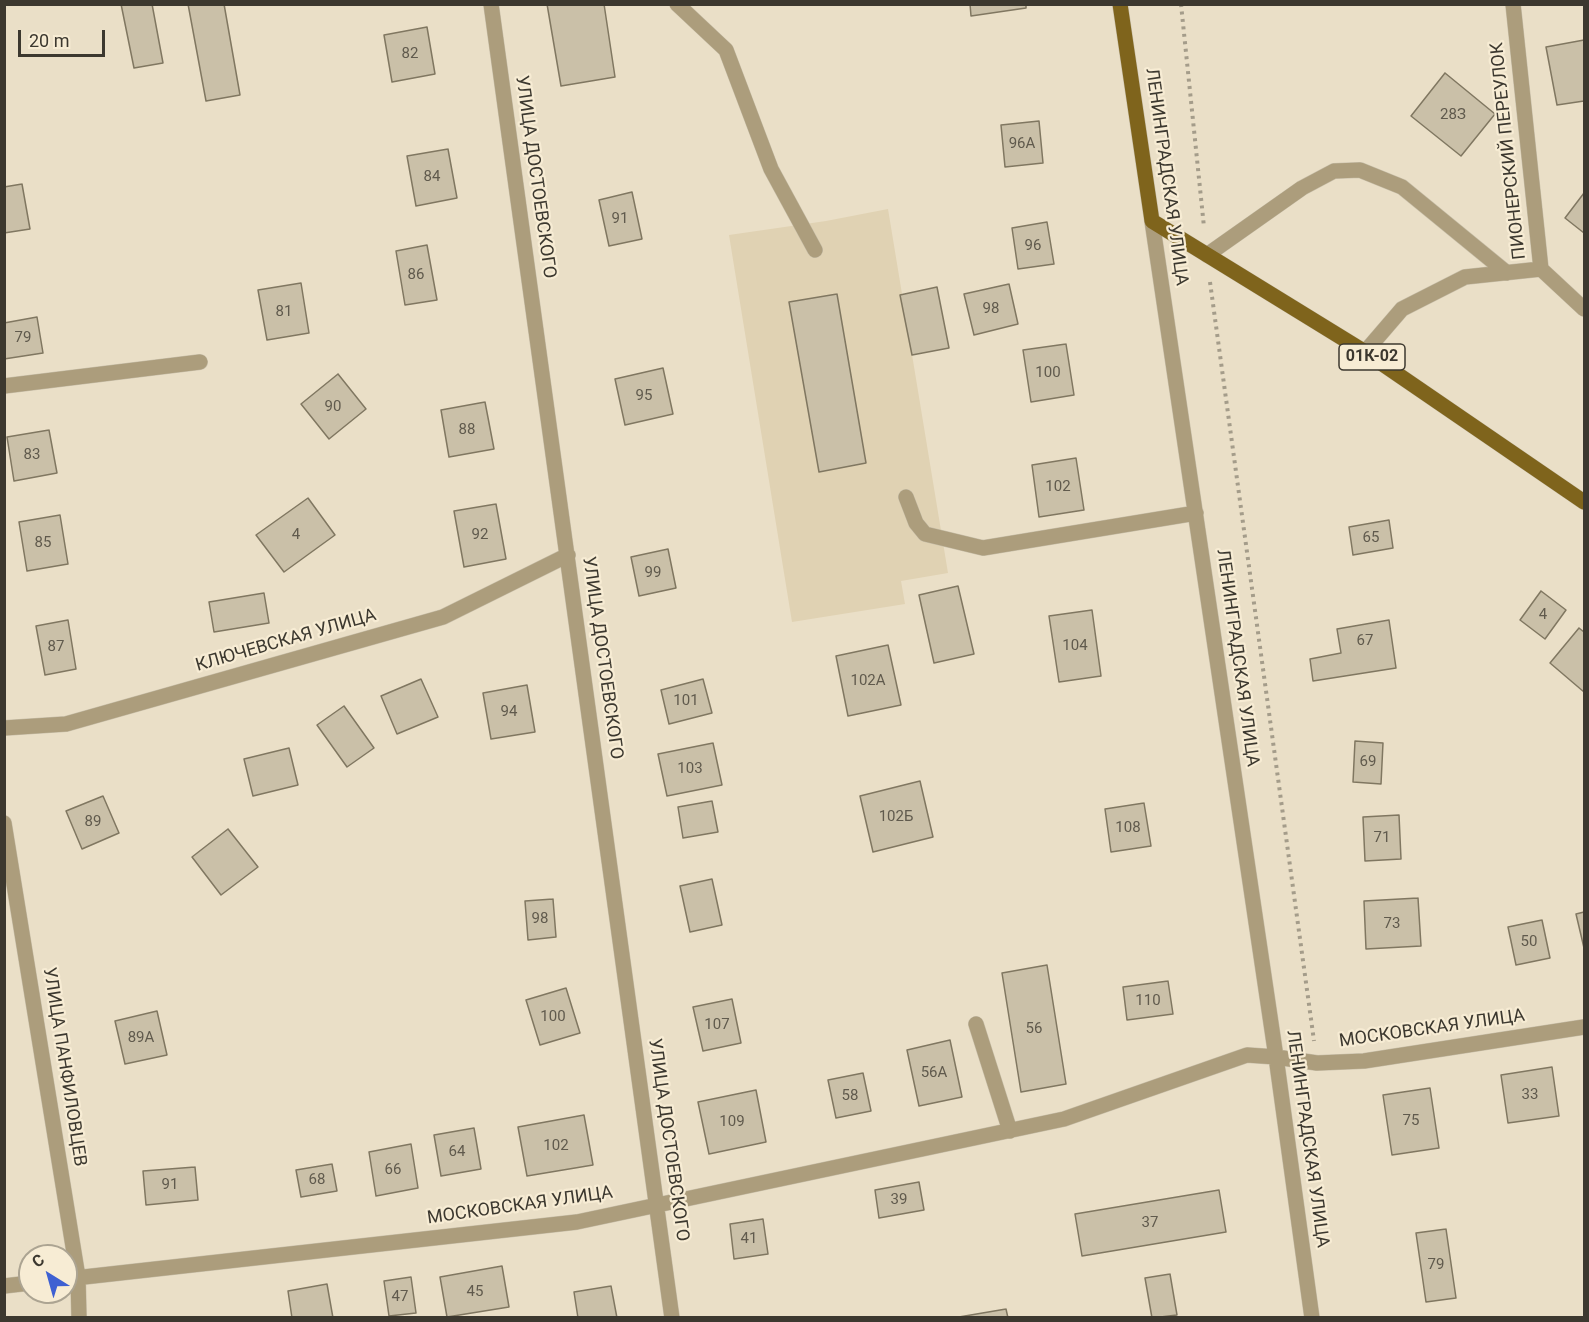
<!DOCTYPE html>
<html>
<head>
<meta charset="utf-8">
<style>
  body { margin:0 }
  #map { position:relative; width:1589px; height:1322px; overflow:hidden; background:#eadfc7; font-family:Roboto,sans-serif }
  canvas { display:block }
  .frame { position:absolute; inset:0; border:6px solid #3c382f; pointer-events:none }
  .north { position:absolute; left:18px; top:1244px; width:60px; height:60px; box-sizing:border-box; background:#f7ecd4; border:2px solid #aca492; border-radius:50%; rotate:323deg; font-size:16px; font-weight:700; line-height:24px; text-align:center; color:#3c382f }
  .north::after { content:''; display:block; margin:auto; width:21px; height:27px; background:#3e60d2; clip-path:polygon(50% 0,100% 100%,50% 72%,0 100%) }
  .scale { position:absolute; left:18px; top:30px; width:87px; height:27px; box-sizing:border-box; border:3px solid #3c382f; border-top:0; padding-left:8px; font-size:18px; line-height:21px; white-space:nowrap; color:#3c382f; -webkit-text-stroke:4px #f7ecd4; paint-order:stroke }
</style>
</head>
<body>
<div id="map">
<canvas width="1589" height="1322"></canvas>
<div class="frame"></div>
<div class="north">С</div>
<div class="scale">20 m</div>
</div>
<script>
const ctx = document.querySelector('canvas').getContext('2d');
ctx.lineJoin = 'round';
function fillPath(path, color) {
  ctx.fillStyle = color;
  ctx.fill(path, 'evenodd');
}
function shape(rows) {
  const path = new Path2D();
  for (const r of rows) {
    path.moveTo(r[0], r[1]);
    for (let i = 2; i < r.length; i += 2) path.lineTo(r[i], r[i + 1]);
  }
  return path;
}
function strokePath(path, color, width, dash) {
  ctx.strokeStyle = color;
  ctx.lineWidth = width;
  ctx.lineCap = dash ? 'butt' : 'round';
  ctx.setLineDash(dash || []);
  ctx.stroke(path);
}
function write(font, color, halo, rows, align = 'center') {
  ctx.font = font + ' Roboto,sans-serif';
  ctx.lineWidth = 4.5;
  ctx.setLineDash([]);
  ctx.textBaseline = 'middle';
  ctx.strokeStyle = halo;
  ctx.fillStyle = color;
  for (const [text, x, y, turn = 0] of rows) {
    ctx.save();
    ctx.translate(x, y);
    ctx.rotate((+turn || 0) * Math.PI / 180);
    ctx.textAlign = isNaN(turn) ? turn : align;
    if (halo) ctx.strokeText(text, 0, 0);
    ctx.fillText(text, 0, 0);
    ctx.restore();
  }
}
fillPath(shape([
  [888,209,948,573,901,581,905,604,792,622,729,235,826,221]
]), '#e0d2b3');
const building = shape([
  [121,4,152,4,163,63,134,68,121,4],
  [188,4,224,4,240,95,206,101,188,4],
  [547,4,604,4,615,77,561,86,547,4],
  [970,4,1026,4,1026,8,971,16,970,4],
  [427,27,435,74,392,82,384,35,427,27],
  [1584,40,1584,101,1557,105,1546,47,1584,40],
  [1445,73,1495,114,1461,156,1411,116,1445,73],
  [1039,121,1043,163,1005,167,1001,125,1039,121],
  [448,149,457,198,416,206,407,156,448,149],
  [22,184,30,229,4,233,4,187,22,184],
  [632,192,642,239,609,246,599,200,632,192],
  [1584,193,1584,233,1565,218,1584,193],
  [1047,222,1054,264,1018,269,1012,228,1047,222],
  [427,245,437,300,405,305,396,251,427,245],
  [301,283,309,333,267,340,258,290,301,283],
  [1009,284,1018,324,974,335,964,294,1009,284],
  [937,287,949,348,912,355,900,295,937,287],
  [837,294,866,463,819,472,789,302,837,294],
  [37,317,43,353,4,359,4,323,37,317],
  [1066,344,1074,395,1031,402,1023,350,1066,344],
  [663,368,673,414,625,425,615,379,663,368],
  [338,374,366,409,329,439,301,404,338,374],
  [485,402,494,449,449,457,441,410,485,402],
  [49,430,57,473,14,481,7,437,49,430],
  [1076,458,1084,510,1039,517,1032,465,1076,458],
  [308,498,335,535,284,572,256,535,308,498],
  [496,504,506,559,464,567,454,511,496,504],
  [60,515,68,564,27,571,19,522,60,515],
  [1389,520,1393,548,1353,555,1349,527,1389,520],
  [668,549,676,588,639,596,631,557,668,549],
  [958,586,974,654,934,663,919,595,958,586],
  [1541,591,1566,610,1545,639,1520,620,1541,591],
  [264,593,269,623,214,632,209,602,264,593],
  [1092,610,1101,676,1059,682,1049,616,1092,610],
  [68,620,76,669,45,675,36,626,68,620],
  [1389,620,1396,668,1313,681,1310,659,1341,653,1337,629,1389,620],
  [1579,628,1584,632,1584,692,1550,663,1579,628],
  [888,645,901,705,848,716,836,656,888,645],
  [421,679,438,717,397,734,381,696,421,679],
  [703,679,712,713,669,724,661,690,703,679],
  [527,685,535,732,491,739,483,693,527,685],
  [344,706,374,748,347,767,317,725,344,706],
  [1355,741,1383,743,1381,784,1353,782,1355,741],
  [713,743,722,785,667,796,658,754,713,743],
  [289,748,298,785,253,796,244,759,289,748],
  [920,781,933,837,873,852,860,796,920,781],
  [103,796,119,833,82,849,66,811,103,796],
  [712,801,718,832,683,838,678,807,712,801],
  [1144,803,1151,846,1111,852,1105,809,1144,803],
  [1399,815,1401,859,1365,861,1363,817,1399,815],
  [228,829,258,867,221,895,192,857,228,829],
  [712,879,722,925,690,932,680,886,712,879],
  [1418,898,1421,946,1366,949,1364,901,1418,898],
  [553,899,556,937,528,940,525,901,553,899],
  [1584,912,1584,948,1576,914,1584,912],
  [1542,920,1550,958,1516,965,1508,927,1542,920],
  [1047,965,1066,1084,1021,1092,1002,973,1047,965],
  [1168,981,1173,1014,1127,1020,1123,987,1168,981],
  [566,988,580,1033,540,1045,526,1000,566,988],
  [732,999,741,1043,703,1051,693,1007,732,999],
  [157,1011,167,1055,125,1064,115,1021,157,1011],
  [950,1040,962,1097,919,1106,907,1050,950,1040],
  [1552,1067,1559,1116,1508,1123,1501,1075,1552,1067],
  [863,1073,871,1111,836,1118,828,1080,863,1073],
  [1430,1088,1439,1148,1392,1155,1383,1095,1430,1088],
  [756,1090,766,1142,709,1154,698,1102,756,1090],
  [584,1115,593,1165,527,1176,518,1127,584,1115],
  [474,1128,481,1169,441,1176,434,1135,474,1128],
  [411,1144,418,1188,376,1196,369,1152,411,1144],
  [332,1164,337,1191,301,1197,296,1170,332,1164],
  [195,1167,198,1200,146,1205,143,1171,195,1167],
  [919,1182,924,1210,879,1218,875,1190,919,1182],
  [1219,1190,1226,1232,1082,1256,1075,1214,1219,1190],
  [763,1219,768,1254,734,1259,730,1224,763,1219],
  [1446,1229,1456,1298,1426,1302,1416,1233,1446,1229],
  [502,1266,509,1307,447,1317,440,1277,502,1266],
  [1170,1274,1177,1315,1152,1318,1145,1278,1170,1274],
  [411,1277,416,1313,389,1316,384,1281,411,1277],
  [327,1284,333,1318,292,1318,288,1291,327,1284],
  [611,1286,617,1318,578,1318,574,1292,611,1286],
  [1006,1309,1008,1318,953,1318,1006,1309]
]);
fillPath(building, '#cac0a8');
strokePath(building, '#807761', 1.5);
const minor = shape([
  [491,4,672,1318],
  [677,4,726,50,771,169,815,250],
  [1152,221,1276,1057,1312,1318],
  [1207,255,1302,188,1334,171,1360,170,1402,187,1507,273],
  [1541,269,1584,309],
  [1365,352,1402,309,1465,277,1541,269,1513,4],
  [4,386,200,362],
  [906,497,916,523,925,534,983,548,1196,513],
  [4,728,66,724,443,617,568,555],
  [4,823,78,1277,79,1318],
  [976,1024,1010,1131],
  [66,1279,577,1222,1064,1119,1247,1055,1276,1057,1317,1063,1364,1061,1584,1027],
  [4,1286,30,1283]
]);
const major = shape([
  [1120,4,1152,221,1365,352,1584,502]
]);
strokePath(minor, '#c7bea9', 16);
strokePath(major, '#c7bea9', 16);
strokePath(shape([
  [1181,4,1204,227],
  [1210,282,1314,1041]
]), '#a49c8a', 4, [3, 4.5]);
strokePath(minor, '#ac9d7c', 15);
strokePath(major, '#7f641c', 15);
write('15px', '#605a4d', null, [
  ["82",410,54],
  ["28З",1453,115],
  ["96А",1022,144],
  ["84",432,177],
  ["91",620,219],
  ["96",1033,246],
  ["86",416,275],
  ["98",991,309],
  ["81",284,312],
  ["79",23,338],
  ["100",1048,373],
  ["95",644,396],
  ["90",333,407],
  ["88",467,430],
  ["83",32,455],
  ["102",1058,487],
  ["4",296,535],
  ["92",480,535],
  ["65",1371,538],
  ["85",43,543],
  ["99",653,573],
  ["4",1543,615],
  ["67",1365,641],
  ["104",1075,646],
  ["87",56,647],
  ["102А",868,681],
  ["101",686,701],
  ["94",509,712],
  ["69",1368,762],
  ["103",690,769],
  ["102Б",896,817],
  ["89",93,822],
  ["108",1128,828],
  ["71",1382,838],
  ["98",540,919],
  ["73",1392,924],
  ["50",1529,942],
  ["110",1148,1001],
  ["100",553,1017],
  ["107",717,1025],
  ["56",1034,1029],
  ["89А",141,1038],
  ["56А",934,1073],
  ["33",1530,1095],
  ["58",850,1096],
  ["75",1411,1121],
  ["109",732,1122],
  ["102",556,1146],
  ["64",457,1152],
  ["66",393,1170],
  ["68",317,1180],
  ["91",170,1185],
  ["39",899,1200],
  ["37",1150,1223],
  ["41",749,1239],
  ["79",1436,1265],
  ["45",475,1292],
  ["47",400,1297]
]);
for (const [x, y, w] of [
  [1372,357,66]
]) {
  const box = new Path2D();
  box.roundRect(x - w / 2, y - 13, w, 26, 4.5);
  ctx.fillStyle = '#f7ecd4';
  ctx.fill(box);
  strokePath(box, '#3c382f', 1.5);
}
write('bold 16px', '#3c382f', null, [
  ["01К-02",1372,357]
]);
write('18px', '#3c382f', '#f7ecd4', [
  ["ПИОНЕРСКИЙ ПЕРЕУЛОК",1509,151,-96],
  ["УЛИЦА ДОСТОЕВСКОГО",535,177,82],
  ["ЛЕНИНГРАДСКАЯ УЛИЦА",1166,177,82],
  ["КЛЮЧЕВСКАЯ УЛИЦА",286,641,-16],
  ["УЛИЦА ДОСТОЕВСКОГО",602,658,82],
  ["ЛЕНИНГРАДСКАЯ УЛИЦА",1237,658,82],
  ["МОСКОВСКАЯ УЛИЦА",1432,1029,-8],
  ["УЛИЦА ПАНФИЛОВЦЕВ",64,1067,81],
  ["ЛЕНИНГРАДСКАЯ УЛИЦА",1307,1139,82],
  ["УЛИЦА ДОСТОЕВСКОГО",668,1140,82],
  ["МОСКОВСКАЯ УЛИЦА",520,1206,-8]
]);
</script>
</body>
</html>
